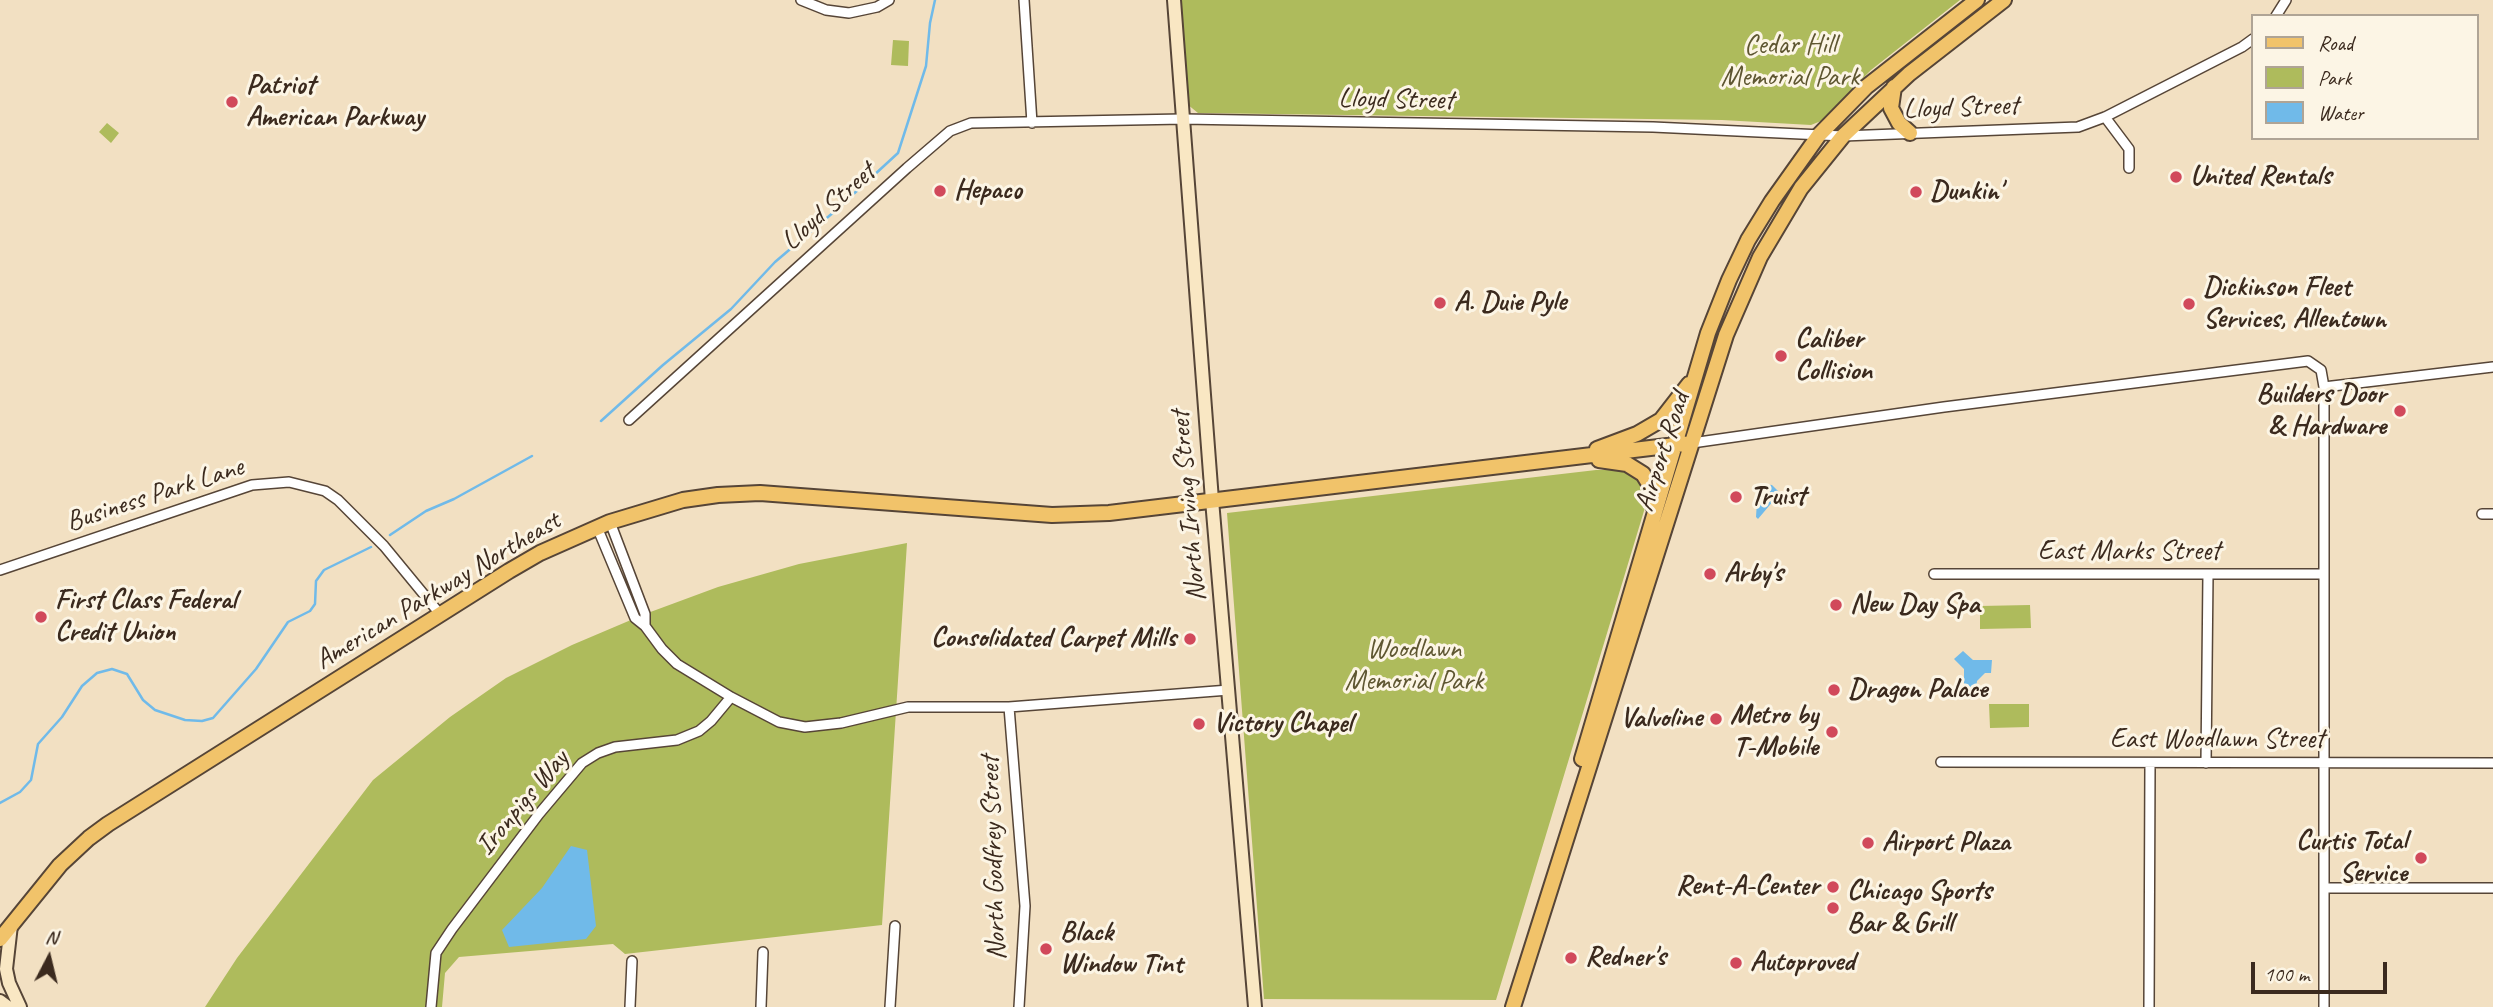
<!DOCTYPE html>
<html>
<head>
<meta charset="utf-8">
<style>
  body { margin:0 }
  #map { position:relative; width:2493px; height:1007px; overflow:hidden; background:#f2e0c2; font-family:Caveat,sans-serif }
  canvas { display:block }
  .legend { position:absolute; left:2251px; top:14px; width:228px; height:126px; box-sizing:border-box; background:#fcf5e5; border:2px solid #afa495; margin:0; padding:9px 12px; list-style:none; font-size:21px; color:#3b2a1e }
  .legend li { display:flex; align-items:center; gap:14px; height:35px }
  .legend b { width:35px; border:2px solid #afa495 }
  .north { position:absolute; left:14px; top:923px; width:70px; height:70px; -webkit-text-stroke:5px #fcf5e5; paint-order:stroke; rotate:7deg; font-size:19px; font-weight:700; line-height:28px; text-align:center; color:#3b2a1e }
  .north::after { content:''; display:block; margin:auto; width:24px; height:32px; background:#3b2a1e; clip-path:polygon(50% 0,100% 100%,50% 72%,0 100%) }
  .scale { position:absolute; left:2251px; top:962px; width:136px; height:32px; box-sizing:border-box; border:4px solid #3b2a1e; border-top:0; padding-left:9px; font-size:21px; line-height:24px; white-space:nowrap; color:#3b2a1e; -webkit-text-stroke:5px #fcf5e5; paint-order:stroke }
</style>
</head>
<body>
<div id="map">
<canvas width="2493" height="1007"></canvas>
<ul class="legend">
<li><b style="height:9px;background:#f1c36a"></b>Road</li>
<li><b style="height:19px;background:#aebb5c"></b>Park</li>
<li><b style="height:19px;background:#70bae9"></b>Water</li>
</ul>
<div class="north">N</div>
<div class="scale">100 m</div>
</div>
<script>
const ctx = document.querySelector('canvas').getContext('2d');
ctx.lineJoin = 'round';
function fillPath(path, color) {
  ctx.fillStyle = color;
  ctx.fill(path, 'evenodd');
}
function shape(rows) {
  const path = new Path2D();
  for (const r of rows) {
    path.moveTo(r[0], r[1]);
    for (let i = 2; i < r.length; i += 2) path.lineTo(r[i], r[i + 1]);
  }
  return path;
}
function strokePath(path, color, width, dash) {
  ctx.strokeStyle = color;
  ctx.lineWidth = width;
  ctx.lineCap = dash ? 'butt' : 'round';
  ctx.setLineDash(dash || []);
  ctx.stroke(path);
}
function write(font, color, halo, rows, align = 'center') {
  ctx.font = font + ' Caveat,sans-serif';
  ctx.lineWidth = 6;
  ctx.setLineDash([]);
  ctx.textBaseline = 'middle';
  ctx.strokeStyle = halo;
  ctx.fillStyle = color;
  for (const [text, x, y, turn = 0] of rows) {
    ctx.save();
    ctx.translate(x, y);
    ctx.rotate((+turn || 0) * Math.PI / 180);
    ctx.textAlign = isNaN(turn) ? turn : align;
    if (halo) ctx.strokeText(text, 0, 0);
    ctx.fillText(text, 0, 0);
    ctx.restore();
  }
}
fillPath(shape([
  [1179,0,1960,0,1871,70,1821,121,1811,125,1722,120,1198,113,1187,104],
  [893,40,909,41,908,66,891,65],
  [107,123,119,133,111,143,99,132],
  [1596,470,1624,470,1645,483,1647,501,1496,1000,1264,999,1227,513],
  [907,543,882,925,625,954,613,944,459,957,445,973,442,1007,205,1007,237,958,373,780,450,717,506,678,572,645,645,614,718,587,799,564],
  [2030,605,2031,628,1980,629,1980,606],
  [1989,704,2029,704,2029,727,1990,728]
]), '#aebb5c');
fillPath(shape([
  [1762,484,1772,485,1780,493,1758,519,1756,517,1758,485],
  [1963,651,1973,660,1992,660,1991,673,1985,673,1977,681,1976,689,1964,688,1964,669,1954,659],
  [571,846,587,850,596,926,586,939,509,947,502,930,542,888]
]), '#70bae9');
strokePath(shape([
  [601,421,663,365,731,309,775,262,835,211,898,153,926,66,930,23,935,0],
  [390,535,426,511,454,499,532,456],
  [0,803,20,792,31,780,38,744,62,717,82,686,97,673,112,669,127,674,143,700,155,710,185,720,202,721,213,718,256,669,288,622,310,611,315,604,316,581,324,570,371,547]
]), '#70bae9', 2.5);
const street = shape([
  [801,0,826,10,849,13,877,7,889,0],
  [1024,0,1032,123],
  [2276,16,2286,0],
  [2105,117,2129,149,2129,168],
  [2324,387,2493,367],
  [629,420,907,168,950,131,971,123,1183,119,1653,127,1843,136,2078,127,2105,117,2242,47,2253,39],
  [1692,443,1944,407,2308,361,2321,370,2324,387,2324,1007],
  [2482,514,2493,514],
  [610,522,645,614,645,626],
  [0,570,252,485,289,482,325,491,338,500,384,546,440,614],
  [1934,574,2324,574],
  [731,697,779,722,805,727,841,723,908,707,1009,707,1229,690],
  [1009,707,1025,906,1019,1007],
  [1941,762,2493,763],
  [2206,763,2208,574],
  [2324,888,2493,888],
  [431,1007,436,953,452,929,539,814,582,763,598,753,615,747,677,740,699,731,711,721,731,697,677,664,662,649,645,626,635,618,597,527],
  [630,1007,632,961],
  [761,1007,763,952],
  [890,1007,895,926],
  [2149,1007,2150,763]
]);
const secondary = shape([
  [1174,0,1212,500,1255,1007],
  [11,925,6,969,9,983,20,1007],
  [0,1001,8,1007]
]);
const primary = shape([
  [1894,87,1891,108,1899,123,1910,133],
  [1597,449,1637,434,1661,420,1689,384],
  [1599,460,1627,464,1643,474,1651,487,1654,508],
  [1582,759,1708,333,1729,280,1748,240,1772,201,1819,135,1866,87,1977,0],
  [0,939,60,865,89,838,108,824,509,571,540,553,610,522,683,500,718,495,760,493,1052,515,1109,513,1692,443],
  [1513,1007,1726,335,1760,257,1801,188,1843,136,1909,74,2004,0]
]);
strokePath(street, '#564537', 12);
strokePath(secondary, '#564537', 16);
strokePath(primary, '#564537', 18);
strokePath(street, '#fff', 9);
strokePath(secondary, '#f9e7c3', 12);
strokePath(primary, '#f1c36a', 14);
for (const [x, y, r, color] of [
  [232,102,7,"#d1495b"],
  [2176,177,7,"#d1495b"],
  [940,191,7,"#d1495b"],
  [1916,192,7,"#d1495b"],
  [1440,303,7,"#d1495b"],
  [2189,304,7,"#d1495b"],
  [1781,356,7,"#d1495b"],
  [2400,411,7,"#d1495b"],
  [1736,497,7,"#d1495b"],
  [1710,574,7,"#d1495b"],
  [1836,605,7,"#d1495b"],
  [41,617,7,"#d1495b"],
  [1190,639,7,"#d1495b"],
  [1834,690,7,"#d1495b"],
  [1716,719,7,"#d1495b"],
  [1199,724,7,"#d1495b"],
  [1832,732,7,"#d1495b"],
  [1868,843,7,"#d1495b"],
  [2421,858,7,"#d1495b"],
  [1833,887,7,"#d1495b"],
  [1833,908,7,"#d1495b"],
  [1046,949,7,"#d1495b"],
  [1571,958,7,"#d1495b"],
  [1736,963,7,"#d1495b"]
]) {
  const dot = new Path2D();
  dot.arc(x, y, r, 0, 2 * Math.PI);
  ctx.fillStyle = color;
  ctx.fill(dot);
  strokePath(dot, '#fcf5e5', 2.5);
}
write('28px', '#5e5631', '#fcf5e5', [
  ["Cedar Hill",1790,46],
  ["Memorial Park",1790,78],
  ["Woodlawn",1414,650],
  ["Memorial Park",1414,682]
]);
write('bold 28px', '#3b2a1e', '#fcf5e5', [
  ["Patriot",246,86],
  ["American Parkway",246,118],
  ["United Rentals",2190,177],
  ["Hepaco",954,191],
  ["Dunkin'",1930,192],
  ["Dickinson Fleet",2203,288],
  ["Services, Allentown",2203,320],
  ["A. Duie Pyle",1454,303],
  ["Caliber",1795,340],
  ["Collision",1795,372],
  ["Builders Door",2386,395,"right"],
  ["& Hardware",2386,427,"right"],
  ["Truist",1750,497],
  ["Arby's",1724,574],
  ["First Class Federal",55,601],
  ["Credit Union",55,633],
  ["New Day Spa",1850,605],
  ["Consolidated Carpet Mills",1176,639,"right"],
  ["Dragon Palace",1848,690],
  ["Metro by",1818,716,"right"],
  ["T-Mobile",1818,748,"right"],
  ["Valvoline",1702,719,"right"],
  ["Victory Chapel",1213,724],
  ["Curtis Total",2407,842,"right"],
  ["Service",2407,874,"right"],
  ["Airport Plaza",1882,843],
  ["Rent-A-Center",1819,887,"right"],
  ["Chicago Sports",1847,892],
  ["Bar & Grill",1847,924],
  ["Black",1060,933],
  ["Window Tint",1060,965],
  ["Redner's",1585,958],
  ["Autoproved",1750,963]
], 'left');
write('28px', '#3b2a1e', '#fcf5e5', [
  ["Lloyd Street",1396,100,1],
  ["Lloyd Street",1961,108,-2],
  ["Lloyd Street",829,207,-42],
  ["Airport Road",1663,452,-72],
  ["Business Park Lane",155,495,-18],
  ["North Irving Street",1189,506,-95],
  ["East Marks Street",2129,552],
  ["American Parkway Northeast",438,591,-31],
  ["East Woodlawn Street",2217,740],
  ["Ironpigs Way",523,803,-50],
  ["North Godfrey Street",994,858,-92]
]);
</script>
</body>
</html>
